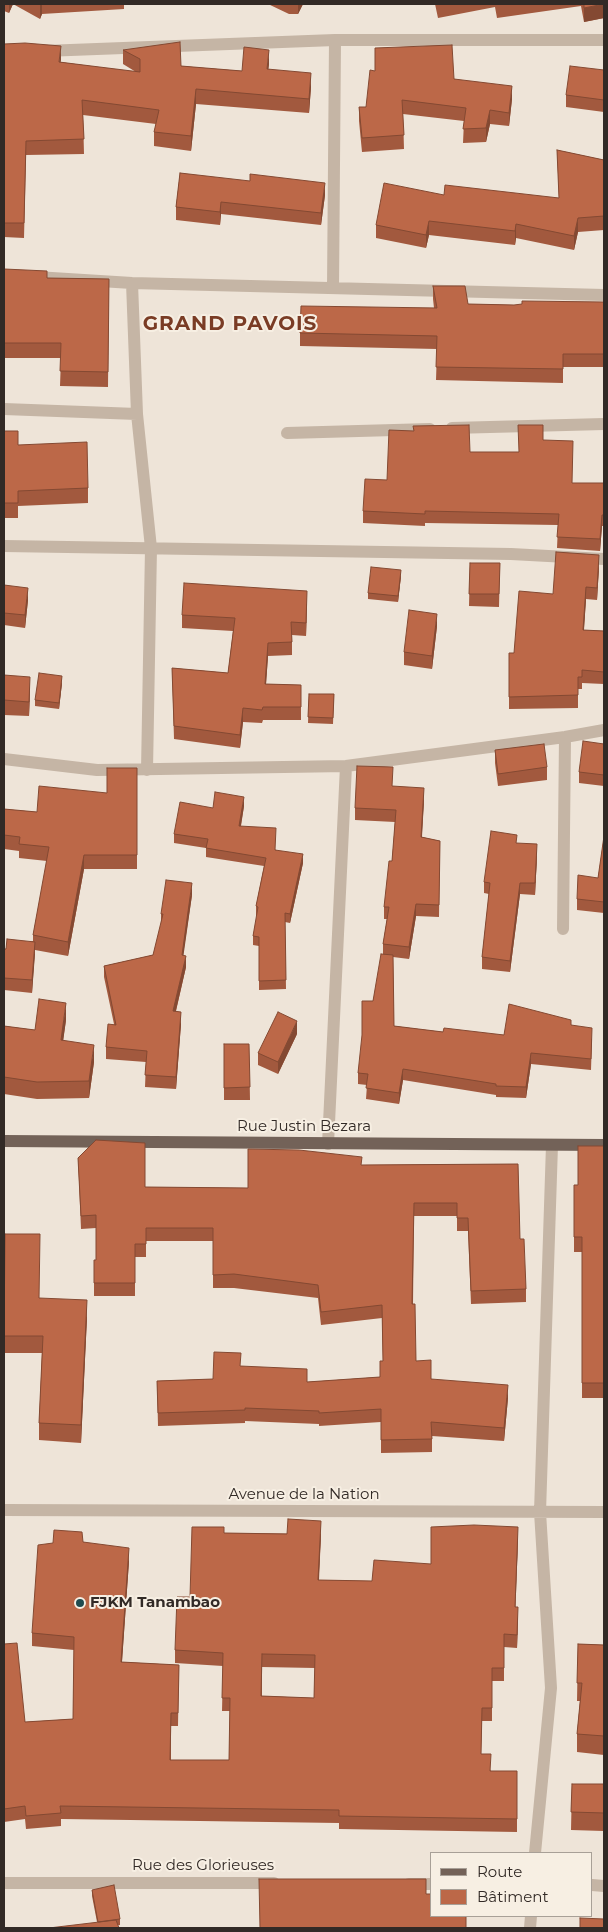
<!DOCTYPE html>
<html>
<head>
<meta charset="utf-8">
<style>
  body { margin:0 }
  #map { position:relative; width:608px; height:1932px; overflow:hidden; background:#eee4d8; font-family:Montserrat,sans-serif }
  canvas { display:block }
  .frame { position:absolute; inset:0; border:5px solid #322a26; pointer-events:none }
  .legend { position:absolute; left:430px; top:1852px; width:162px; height:65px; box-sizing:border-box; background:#f7efe3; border:1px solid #a8a097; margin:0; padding:6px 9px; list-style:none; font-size:15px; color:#322a26 }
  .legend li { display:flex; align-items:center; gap:10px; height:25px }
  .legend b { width:25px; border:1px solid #a8a097 }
</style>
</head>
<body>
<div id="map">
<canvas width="608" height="1932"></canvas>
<div class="frame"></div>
<ul class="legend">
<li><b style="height:6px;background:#736258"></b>Route</li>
<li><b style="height:14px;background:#bc6848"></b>Bâtiment</li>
</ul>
</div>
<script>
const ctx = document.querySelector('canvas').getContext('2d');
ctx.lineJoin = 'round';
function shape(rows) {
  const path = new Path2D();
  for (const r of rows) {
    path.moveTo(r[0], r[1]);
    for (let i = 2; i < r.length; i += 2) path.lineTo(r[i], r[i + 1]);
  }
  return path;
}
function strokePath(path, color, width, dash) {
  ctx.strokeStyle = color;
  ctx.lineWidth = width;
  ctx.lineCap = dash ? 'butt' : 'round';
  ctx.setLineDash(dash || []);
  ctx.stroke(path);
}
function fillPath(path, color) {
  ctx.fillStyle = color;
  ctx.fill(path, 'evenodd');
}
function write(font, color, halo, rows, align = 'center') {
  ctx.font = font + ' Montserrat,sans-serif';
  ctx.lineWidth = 4;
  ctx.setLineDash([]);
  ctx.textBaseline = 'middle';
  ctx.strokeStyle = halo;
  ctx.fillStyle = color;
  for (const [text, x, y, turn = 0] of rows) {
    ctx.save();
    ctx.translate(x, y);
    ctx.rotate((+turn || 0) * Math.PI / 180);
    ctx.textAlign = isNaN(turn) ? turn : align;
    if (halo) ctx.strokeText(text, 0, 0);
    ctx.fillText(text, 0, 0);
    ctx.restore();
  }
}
strokePath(shape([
  [44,51,335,40,604,40],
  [4,275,132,283,604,295],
  [333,288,335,40],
  [4,409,137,414,132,283],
  [137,414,151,548,147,770],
  [452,428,604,424],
  [287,433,430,429],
  [4,546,511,554,604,559],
  [4,759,97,770,346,766,565,737,604,730],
  [563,929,565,737],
  [328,1144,346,766],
  [4,1510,604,1512],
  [535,1853,551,1688,540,1512,552,1145],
  [4,1883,274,1883],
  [409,1884,432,1884],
  [592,1885,604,1886],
  [530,1928,531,1916]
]), '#c5b5a5', 12);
strokePath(shape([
  [4,1141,604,1145]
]), '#736258', 12);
fillPath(shape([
  [4,4,124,4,124,9,42,14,40,19,13,4,9,13,4,11],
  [268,4,303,4,298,14,289,14],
  [435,4,604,4,604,18,584,22,581,6,497,18,495,7,438,18],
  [4,44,60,62,136,72,123,64,123,50,181,66,242,71,269,64,268,69,311,87,309,113,196,104,191,151,154,146,154,132,156,124,83,115,84,154,26,155,24,238,4,237],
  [604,70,604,112,566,107,566,95],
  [454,79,512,99,509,126,490,124,486,142,463,143,464,121,403,114,404,149,362,152,359,121,359,107,366,107],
  [557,150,604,160,604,230,578,232,574,250,516,238,515,245,429,235,426,248,376,238,376,225,444,195,559,198],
  [180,173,325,195,321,225,221,214,220,225,176,220,176,207],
  [4,269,47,278,109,279,108,387,60,386,61,358,4,358],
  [433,286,468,304,514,305,604,302,604,367,563,367,563,383,436,380,437,349,300,346,300,333,434,308,433,299],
  [4,431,18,445,88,488,88,503,18,506,18,518,4,518],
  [543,440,572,483,604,483,604,526,602,526,600,551,557,548,558,525,425,523,425,526,363,523,363,511,470,452,519,452],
  [470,563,500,563,499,607,469,606],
  [599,567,597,600,586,599,584,630,604,631,604,684,582,683,582,689,578,689,578,708,509,709,509,653,514,653,553,594],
  [401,576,398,602,368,599,368,593],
  [4,585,28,600,25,628,4,625],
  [307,604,306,636,292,635,292,655,268,656,266,684,301,685,301,720,263,720,262,723,243,722,240,748,174,739,172,668,228,673,233,631,182,628,182,615],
  [437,626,432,669,404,665,404,652],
  [4,675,30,691,29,716,4,715],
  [62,683,59,709,35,706,35,700],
  [309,694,334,694,333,724,308,723],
  [604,744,604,786,579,783,579,772],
  [495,750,547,767,547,780,498,786,495,763],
  [137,768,137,869,84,869,68,956,35,950,32,993,4,990,4,949,6,949,33,941,33,935,47,861,19,858,19,851,4,849,4,809,37,812,107,793],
  [393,786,424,800,422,837,440,841,439,917,416,916,409,959,393,957,394,1026,443,1032,504,1035,571,1025,592,1039,591,1070,531,1064,526,1098,496,1097,496,1095,403,1080,399,1104,366,1099,367,1085,358,1084,358,1073,383,954,383,944,387,919,384,919,384,907,392,861,395,822,355,820,355,808],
  [244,806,241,826,276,850,303,863,290,923,285,922,286,989,259,990,259,946,253,945,253,936,257,916,256,915,256,906,264,866,206,857,206,848,174,843,174,834,213,808],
  [604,836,604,913,577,910,577,899,598,878],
  [517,843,537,856,535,895,520,894,510,972,482,969,482,957,489,894,484,893,484,882],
  [192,895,183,955,186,967,176,1011,181,1024,176,1089,145,1087,146,1062,106,1059,106,1047,114,1024,104,977,104,966,153,955,161,925,161,914],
  [66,1020,63,1040,94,1062,89,1098,37,1099,4,1094,4,1026,35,1030],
  [297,1034,278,1074,258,1065,258,1053],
  [224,1044,249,1044,250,1100,224,1100],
  [604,1146,604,1398,582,1398,582,1252,574,1252,574,1185,578,1185],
  [78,1158,145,1187,248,1188,362,1165,518,1164,520,1239,526,1289,526,1302,471,1304,468,1231,457,1231,457,1216,414,1216,413,1304,416,1361,431,1379,508,1398,504,1441,432,1436,432,1452,381,1453,381,1422,319,1426,319,1424,245,1421,245,1423,158,1426,157,1381,213,1379,241,1366,307,1382,380,1377,383,1361,382,1318,321,1325,318,1298,234,1288,213,1288,213,1241,146,1241,146,1257,135,1257,135,1296,94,1296,94,1260,96,1260,96,1228,81,1229],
  [4,1298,40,1298,87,1317,81,1443,39,1440,39,1423,42,1353,4,1353],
  [224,1533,321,1534,319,1580,372,1581,518,1540,515,1607,518,1620,517,1648,504,1647,504,1681,492,1681,492,1721,482,1721,481,1754,491,1771,517,1771,517,1832,339,1829,339,1823,61,1819,61,1826,26,1829,25,1819,4,1822,4,1644,25,1722,73,1719,74,1650,32,1646,32,1633,83,1542,129,1561,122,1662,179,1665,178,1726,171,1726,171,1760,229,1760,230,1711,222,1711,223,1666,175,1663,175,1650,190,1597],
  [262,1667,315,1668,314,1698,262,1696],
  [578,1644,604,1645,604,1755,577,1752,577,1734,580,1701,577,1701],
  [572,1784,604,1784,604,1831,571,1830],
  [92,1890,120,1919,120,1925,118,1925,97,1922,92,1896]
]), '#a2593e');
fillPath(shape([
  [9,4,13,4,9,13],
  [40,4,42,4,42,14,40,19],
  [298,4,303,4,298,14],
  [604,4,604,18,584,22,584,8],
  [61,46,61,60,59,76,59,62],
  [269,50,269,64,267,83,267,69],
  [311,73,311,87,309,113,309,99],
  [512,86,512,99,509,126,509,113],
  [196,89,196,104,191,151,191,136],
  [490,110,490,124,486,142,486,128],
  [325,183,325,195,321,225,321,213],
  [221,202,221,214,220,225,220,212],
  [578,218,578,232,574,250,574,236],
  [429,221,429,235,426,248,426,235],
  [516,224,516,238,515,245,515,231],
  [602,515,602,526,600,551,600,539],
  [599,555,599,567,597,600,597,588],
  [401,570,401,576,398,602,398,596],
  [586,587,586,599,583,642,583,630],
  [28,588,28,600,25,628,25,615],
  [307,591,307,604,306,636,306,623],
  [437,614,437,626,432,669,432,656],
  [268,643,268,656,265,698,265,684],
  [62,676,62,683,59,709,59,703],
  [30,677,30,691,29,716,29,702],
  [243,708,243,722,240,748,240,735],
  [424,788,424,800,421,849,421,837],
  [244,797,244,806,239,836,239,826],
  [537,844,537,856,535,895,535,883],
  [303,854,303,863,290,923,290,914],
  [84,855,84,869,68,956,68,942],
  [192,883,192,895,182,966,182,955],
  [520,883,520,894,510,972,510,961],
  [416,904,416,916,409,959,409,947],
  [35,942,35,954,32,993,32,980],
  [186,956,186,967,173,1023,173,1011],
  [66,1003,66,1020,61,1057,61,1040],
  [181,1012,181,1024,176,1089,176,1077],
  [297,1021,297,1034,278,1074,278,1062],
  [94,1045,94,1062,89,1098,89,1081],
  [531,1053,531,1064,526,1098,526,1087],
  [403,1069,403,1080,399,1104,399,1093],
  [87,1300,87,1317,81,1443,81,1425],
  [508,1385,508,1398,504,1441,504,1428],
  [321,1521,321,1534,318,1593,318,1580],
  [518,1527,518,1540,515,1620,515,1607],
  [129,1548,129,1561,121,1675,121,1662],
  [518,1607,518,1620,517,1648,517,1635]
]), '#844932');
const building = shape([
  [584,4,604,4,584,8,584,4],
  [180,42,181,66,242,71,244,47,269,50,267,69,311,73,309,99,196,89,191,136,154,132,159,110,82,100,84,139,26,141,24,223,4,223,4,44,25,43,61,46,59,62,140,72,140,59,123,50,180,42],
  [452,45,454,79,512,86,509,113,490,110,486,128,463,129,466,108,402,100,404,135,362,138,359,107,366,107,370,70,375,71,375,48,452,45],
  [570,66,604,70,604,100,566,95,570,66],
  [557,150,604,160,604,216,578,218,574,236,516,224,515,231,429,221,426,235,376,225,384,183,444,195,445,185,559,198,557,150],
  [180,173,250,181,250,174,325,183,321,213,221,202,220,212,176,207,180,173],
  [4,269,47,271,47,278,109,279,108,372,60,371,61,343,4,343,4,269],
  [433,286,465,286,468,304,514,305,522,304,522,301,604,302,604,354,563,354,563,369,436,367,437,336,300,333,301,306,437,308,433,286],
  [469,425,470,452,519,452,518,425,543,425,543,440,573,441,572,483,604,483,604,515,602,515,600,539,557,537,559,514,425,511,425,514,363,511,365,479,387,480,389,430,414,431,413,426,469,425],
  [4,431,18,431,18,445,87,442,88,488,18,491,18,503,4,503,4,431],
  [556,552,599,555,597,588,586,587,583,630,604,631,604,672,582,670,582,677,578,677,578,695,509,697,509,653,514,653,519,591,553,594,556,552],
  [470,563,500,563,499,594,469,594,470,563],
  [371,567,401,570,398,596,368,593,371,567],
  [184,583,307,591,306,623,291,622,292,642,268,643,265,684,301,685,301,707,263,707,262,710,243,708,240,735,174,726,172,668,228,673,235,618,182,615,184,583],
  [4,585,28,588,25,615,4,613,4,585],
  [409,610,437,614,432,656,404,652,409,610],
  [39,673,62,676,59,703,35,700,39,673],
  [4,675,30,677,29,702,4,700,4,675],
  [309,694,334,694,333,718,308,717,309,694],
  [583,741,604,744,604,775,579,772,583,741],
  [544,744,547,767,498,774,495,750,544,744],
  [357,766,393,767,392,786,424,788,421,837,440,841,439,905,416,904,409,947,383,944,389,907,384,907,389,861,392,861,396,810,355,808,357,766],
  [107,768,137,768,137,855,84,855,68,942,33,935,49,847,19,844,20,837,4,835,4,809,37,812,39,786,107,793,107,768],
  [215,792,244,797,239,826,276,828,275,850,303,854,290,914,285,913,286,980,259,981,259,937,253,936,258,907,256,906,266,858,206,848,208,839,174,834,180,802,213,808,215,792],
  [491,831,517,835,516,843,537,844,535,883,520,883,510,961,482,957,490,883,484,882,491,831],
  [604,836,604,902,577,899,578,875,598,878,604,836],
  [166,880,192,883,182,955,186,956,173,1011,181,1012,176,1077,145,1075,147,1051,106,1047,108,1024,116,1025,104,966,153,955,163,914,161,914,166,880],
  [7,939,35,942,32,980,4,978,4,949,6,949,7,939],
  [381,954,393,955,394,1026,443,1032,444,1028,504,1035,509,1004,571,1020,571,1025,592,1028,591,1059,531,1053,526,1087,496,1086,496,1084,403,1069,399,1093,366,1088,368,1074,358,1073,362,1035,362,1001,373,1001,381,954],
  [39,999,66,1003,61,1040,94,1045,89,1081,37,1082,4,1077,4,1026,35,1030,39,999],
  [278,1012,297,1021,278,1062,258,1053,278,1012],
  [224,1044,249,1044,250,1087,224,1088,224,1044],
  [96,1140,145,1143,145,1187,248,1188,248,1149,299,1150,362,1157,361,1165,518,1164,520,1239,524,1239,526,1289,471,1291,468,1218,457,1218,457,1203,414,1203,412,1304,415,1304,416,1361,431,1360,431,1379,508,1385,504,1428,431,1422,432,1439,381,1440,381,1409,319,1413,319,1411,245,1408,245,1410,158,1413,157,1381,213,1379,214,1352,241,1353,240,1366,307,1369,307,1382,380,1377,380,1361,383,1361,382,1305,321,1312,318,1285,234,1274,213,1275,213,1228,146,1228,146,1244,135,1244,135,1283,94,1283,94,1260,96,1260,96,1215,81,1216,78,1158,96,1140],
  [578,1146,604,1146,604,1383,582,1383,582,1237,574,1237,574,1185,578,1185,578,1146],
  [5,1234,40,1234,39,1298,87,1300,81,1425,39,1423,43,1336,4,1336,5,1234],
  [288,1519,321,1521,318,1580,372,1581,374,1560,431,1564,431,1527,474,1525,518,1527,515,1607,518,1607,517,1635,504,1634,504,1668,492,1668,492,1708,482,1708,481,1754,491,1754,490,1771,517,1771,517,1819,339,1816,339,1810,60,1806,61,1813,26,1816,25,1806,4,1809,4,1644,17,1643,25,1722,73,1719,74,1637,32,1633,38,1545,53,1543,54,1530,82,1532,83,1542,129,1548,121,1662,179,1665,178,1713,171,1713,170,1760,229,1760,230,1698,222,1698,223,1653,175,1650,177,1597,190,1597,192,1527,224,1527,224,1533,287,1534,288,1519],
  [262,1654,315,1655,314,1698,261,1696,262,1654],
  [578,1644,604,1645,604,1736,577,1734,582,1683,577,1683,578,1644],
  [572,1784,604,1784,604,1813,571,1812,572,1784],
  [259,1879,426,1879,426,1894,432,1894,432,1916,466,1916,466,1928,260,1928,259,1879],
  [114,1885,120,1919,98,1922,92,1890,114,1885],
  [580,1918,604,1919,604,1928,580,1928,580,1918],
  [116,1920,119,1928,49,1928,116,1920]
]);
fillPath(building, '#bc6848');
strokePath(building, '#844932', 1);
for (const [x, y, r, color] of [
  [80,1603,5,"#1f4b4f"]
]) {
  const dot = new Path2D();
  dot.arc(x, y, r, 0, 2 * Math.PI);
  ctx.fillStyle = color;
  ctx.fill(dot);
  strokePath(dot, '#f7efe3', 2);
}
write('15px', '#322a26', '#f7efe3', [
  ["Rue Justin Bezara",304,1127],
  ["Avenue de la Nation",304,1495],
  ["Rue des Glorieuses",203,1866]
]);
write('bold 15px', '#322a26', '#f7efe3', [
  ["FJKM Tanambao",90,1603]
], 'left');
ctx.letterSpacing = '1px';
write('bold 20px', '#7a3c25', '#f7efe3', [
  ["GRAND PAVOIS",230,324]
]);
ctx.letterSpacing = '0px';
</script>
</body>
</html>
